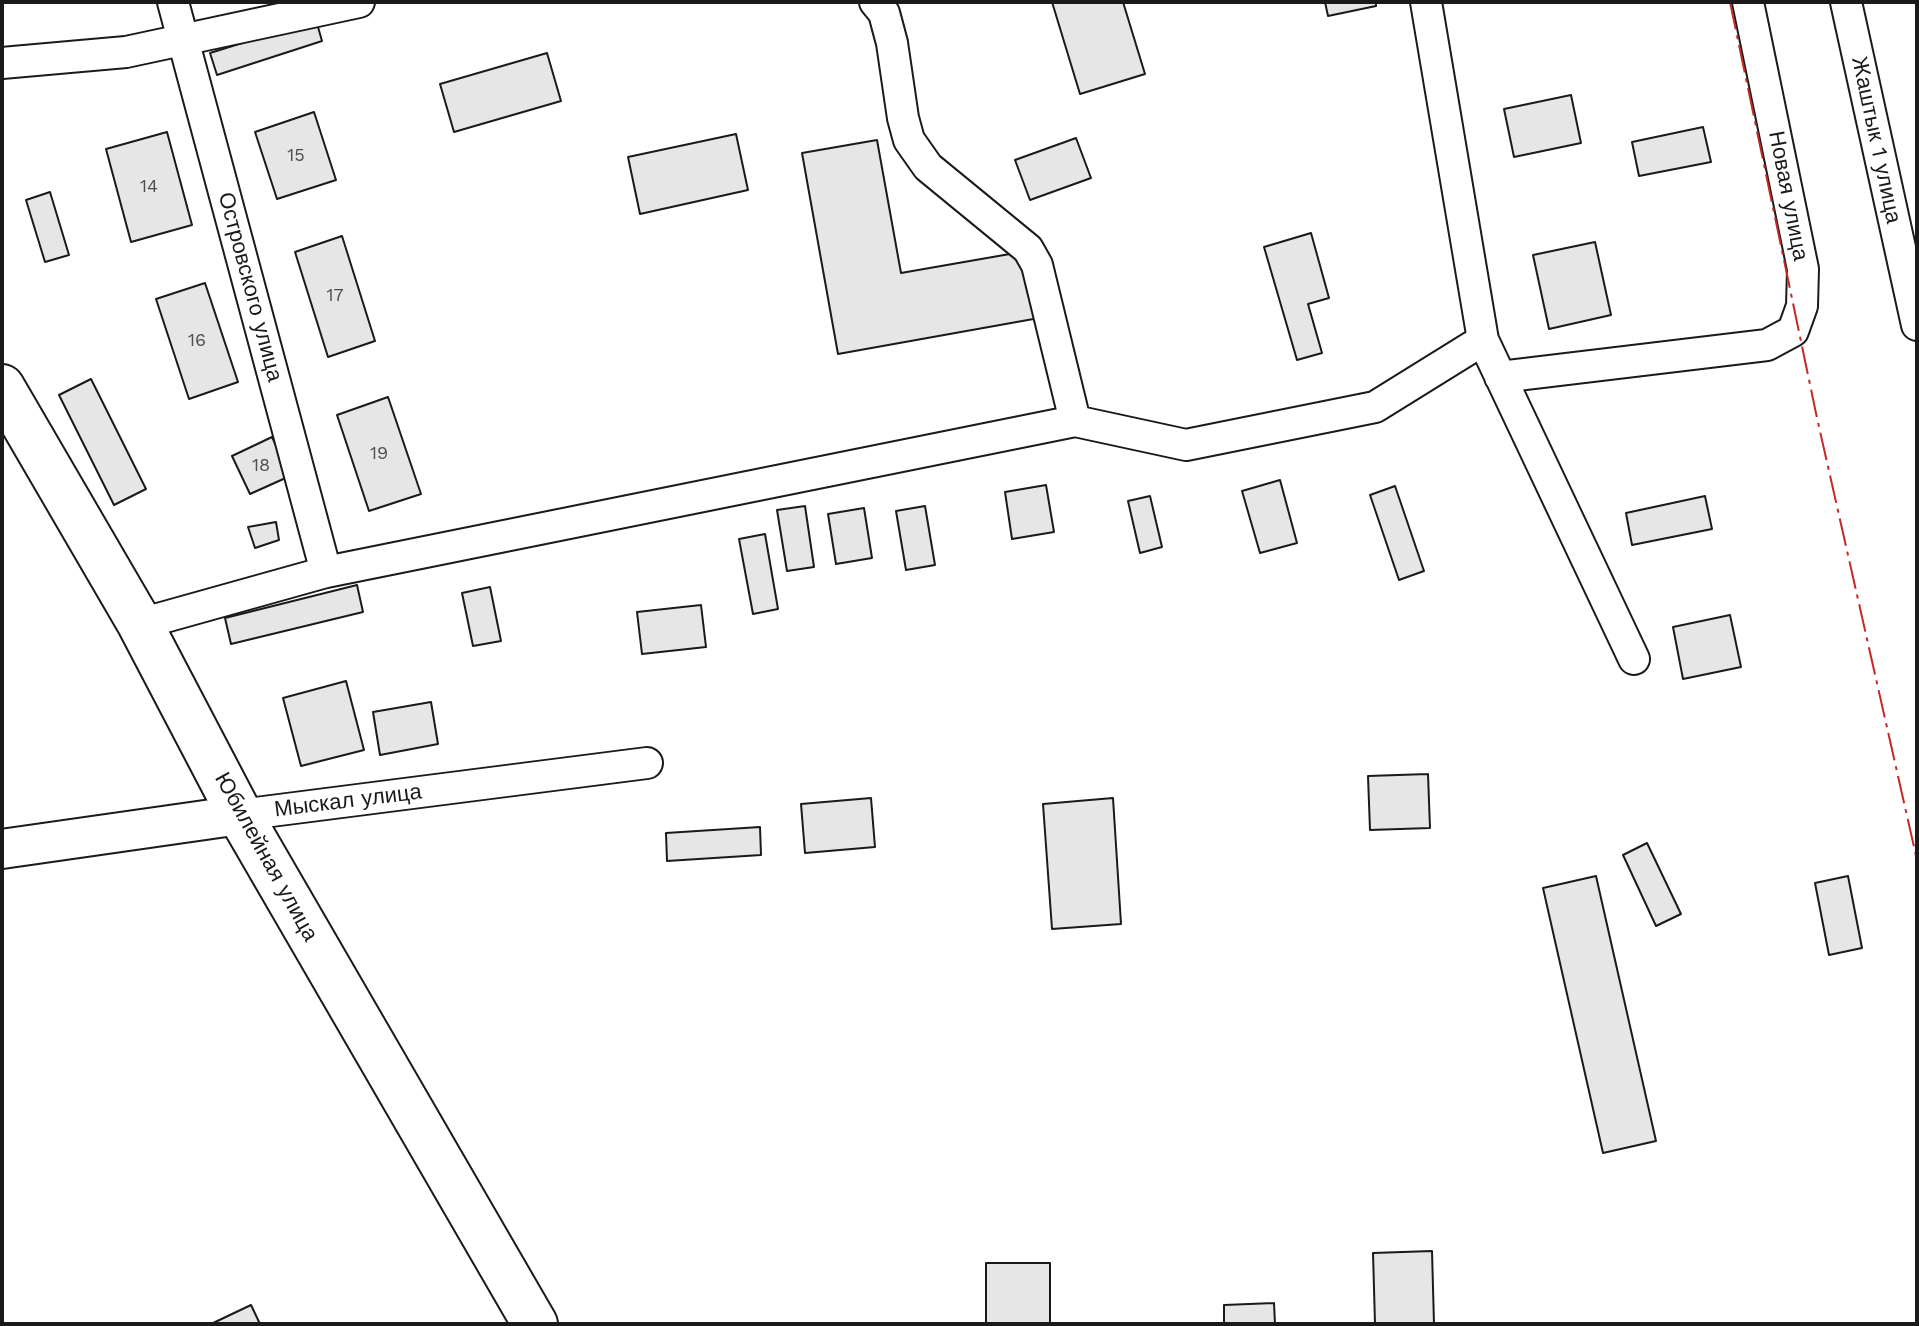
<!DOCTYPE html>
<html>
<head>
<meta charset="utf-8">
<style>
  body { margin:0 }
  #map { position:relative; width:1919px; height:1326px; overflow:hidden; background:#fff; font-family:"Work Sans",sans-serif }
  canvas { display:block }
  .frame { position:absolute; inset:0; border:4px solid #1a1a1a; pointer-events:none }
</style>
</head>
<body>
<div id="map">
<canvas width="1919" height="1326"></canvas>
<div class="frame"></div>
</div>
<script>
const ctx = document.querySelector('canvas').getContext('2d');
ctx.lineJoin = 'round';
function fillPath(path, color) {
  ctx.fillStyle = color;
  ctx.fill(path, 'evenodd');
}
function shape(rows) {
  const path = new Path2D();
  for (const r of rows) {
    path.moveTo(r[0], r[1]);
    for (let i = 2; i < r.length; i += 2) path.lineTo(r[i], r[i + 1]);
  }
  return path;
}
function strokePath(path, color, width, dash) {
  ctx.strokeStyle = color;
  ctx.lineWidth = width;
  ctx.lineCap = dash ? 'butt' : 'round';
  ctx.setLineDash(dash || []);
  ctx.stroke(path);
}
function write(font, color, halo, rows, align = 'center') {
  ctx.font = font + ' "Work Sans",sans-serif';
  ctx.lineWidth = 6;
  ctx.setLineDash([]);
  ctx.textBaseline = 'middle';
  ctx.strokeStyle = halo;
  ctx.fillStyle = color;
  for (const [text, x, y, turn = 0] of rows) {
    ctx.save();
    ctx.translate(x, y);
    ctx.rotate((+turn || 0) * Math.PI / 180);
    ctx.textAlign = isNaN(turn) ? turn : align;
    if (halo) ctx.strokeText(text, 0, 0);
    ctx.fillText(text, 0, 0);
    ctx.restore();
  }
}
const building = shape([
  [1052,2,1123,2,1145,74,1080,94,1052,2],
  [1325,2,1376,2,1376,6,1328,16,1325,2],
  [316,20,322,41,217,75,210,53,316,20],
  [547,53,561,101,454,132,440,84,547,53],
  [1571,95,1581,143,1514,157,1504,109,1571,95],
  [314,112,336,180,277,199,255,132,314,112],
  [1703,127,1711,162,1639,176,1632,142,1703,127],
  [167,132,192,225,131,242,106,149,167,132],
  [736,134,748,190,640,214,628,157,736,134],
  [1076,138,1091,178,1030,200,1015,160,1076,138],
  [877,140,901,273,1027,251,1039,318,838,354,802,153,877,140],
  [50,192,69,255,45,262,26,200,50,192],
  [1311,233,1329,298,1308,304,1322,353,1297,360,1264,247,1311,233],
  [342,236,375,341,328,357,295,252,342,236],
  [1595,242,1611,315,1549,329,1533,255,1595,242],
  [205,283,238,382,189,399,156,299,205,283],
  [91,379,146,489,114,505,59,395,91,379],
  [388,397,421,494,369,511,337,415,388,397],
  [272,437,290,476,250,494,232,456,272,437],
  [1280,480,1297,543,1260,553,1242,491,1280,480],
  [1046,485,1054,532,1012,539,1005,492,1046,485],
  [1395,486,1424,571,1399,580,1370,495,1395,486],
  [1150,496,1162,547,1140,553,1128,501,1150,496],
  [1705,496,1712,529,1632,545,1626,513,1705,496],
  [805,506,814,567,787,571,777,510,805,506],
  [925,506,935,565,906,570,896,511,925,506],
  [864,508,872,558,836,564,828,514,864,508],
  [276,522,279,540,255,548,248,527,276,522],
  [765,534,778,609,753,614,739,539,765,534],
  [357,585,363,612,231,644,225,618,357,585],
  [490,587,501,641,473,646,462,593,490,587],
  [701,605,706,647,642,654,637,612,701,605],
  [1730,615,1741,667,1683,679,1673,627,1730,615],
  [346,681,364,750,301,766,283,698,346,681],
  [431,702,438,744,380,755,373,712,431,702],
  [1428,774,1430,828,1370,830,1368,776,1428,774],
  [871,798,875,847,805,853,801,804,871,798],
  [1113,798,1121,924,1052,929,1043,804,1113,798],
  [760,827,761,855,667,861,666,833,760,827],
  [1647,843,1681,914,1656,926,1623,855,1647,843],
  [1596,876,1656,1141,1603,1153,1543,888,1596,876],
  [1848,876,1862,948,1829,955,1815,883,1848,876],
  [1432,1251,1434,1324,1375,1324,1373,1253,1432,1251],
  [986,1263,1050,1263,1050,1324,986,1324,986,1263],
  [1274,1303,1275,1324,1224,1324,1224,1305,1274,1303],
  [251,1305,260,1324,211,1324,251,1305]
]);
fillPath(building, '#e6e6e6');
strokePath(building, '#1a1a1a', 2);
const minor = shape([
  [173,2,326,572],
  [875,2,884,13,892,43,903,118,909,140,928,167,1028,249,1037,265,1075,421],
  [1426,2,1483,340,1634,659],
  [1846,2,1917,325],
  [2,63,126,52,359,2],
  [1500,377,1767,345,1793,331,1802,306,1803,269,1748,2],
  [140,624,326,572,1075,421,1186,445,1375,407,1483,340],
  [240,815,647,763]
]);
const tertiary = shape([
  [2,849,240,815]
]);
const secondary = shape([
  [2,387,140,624,240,815,535,1324]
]);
strokePath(minor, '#1a1a1a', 34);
strokePath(tertiary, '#1a1a1a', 42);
strokePath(secondary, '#1a1a1a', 48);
strokePath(minor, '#fff', 30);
strokePath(tertiary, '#fff', 38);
strokePath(secondary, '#fff', 44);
strokePath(shape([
  [1730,2,1817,418,1917,860]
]), '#c62828', 2, [28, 6, 4, 6]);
write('18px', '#4d4d4d', null, [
  ["15",296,156],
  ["14",149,187],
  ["17",335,296],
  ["16",197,341],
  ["19",379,454],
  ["18",261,466]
]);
write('22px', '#1a1a1a', '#fff', [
  ["Жаштык 1 улица",1876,140,78],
  ["Новая улица",1788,196,79],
  ["Островского улица",250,287,75],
  ["Мыскал улица",348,801,-7],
  ["Юбилейная улица",266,857,61]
]);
</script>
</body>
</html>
